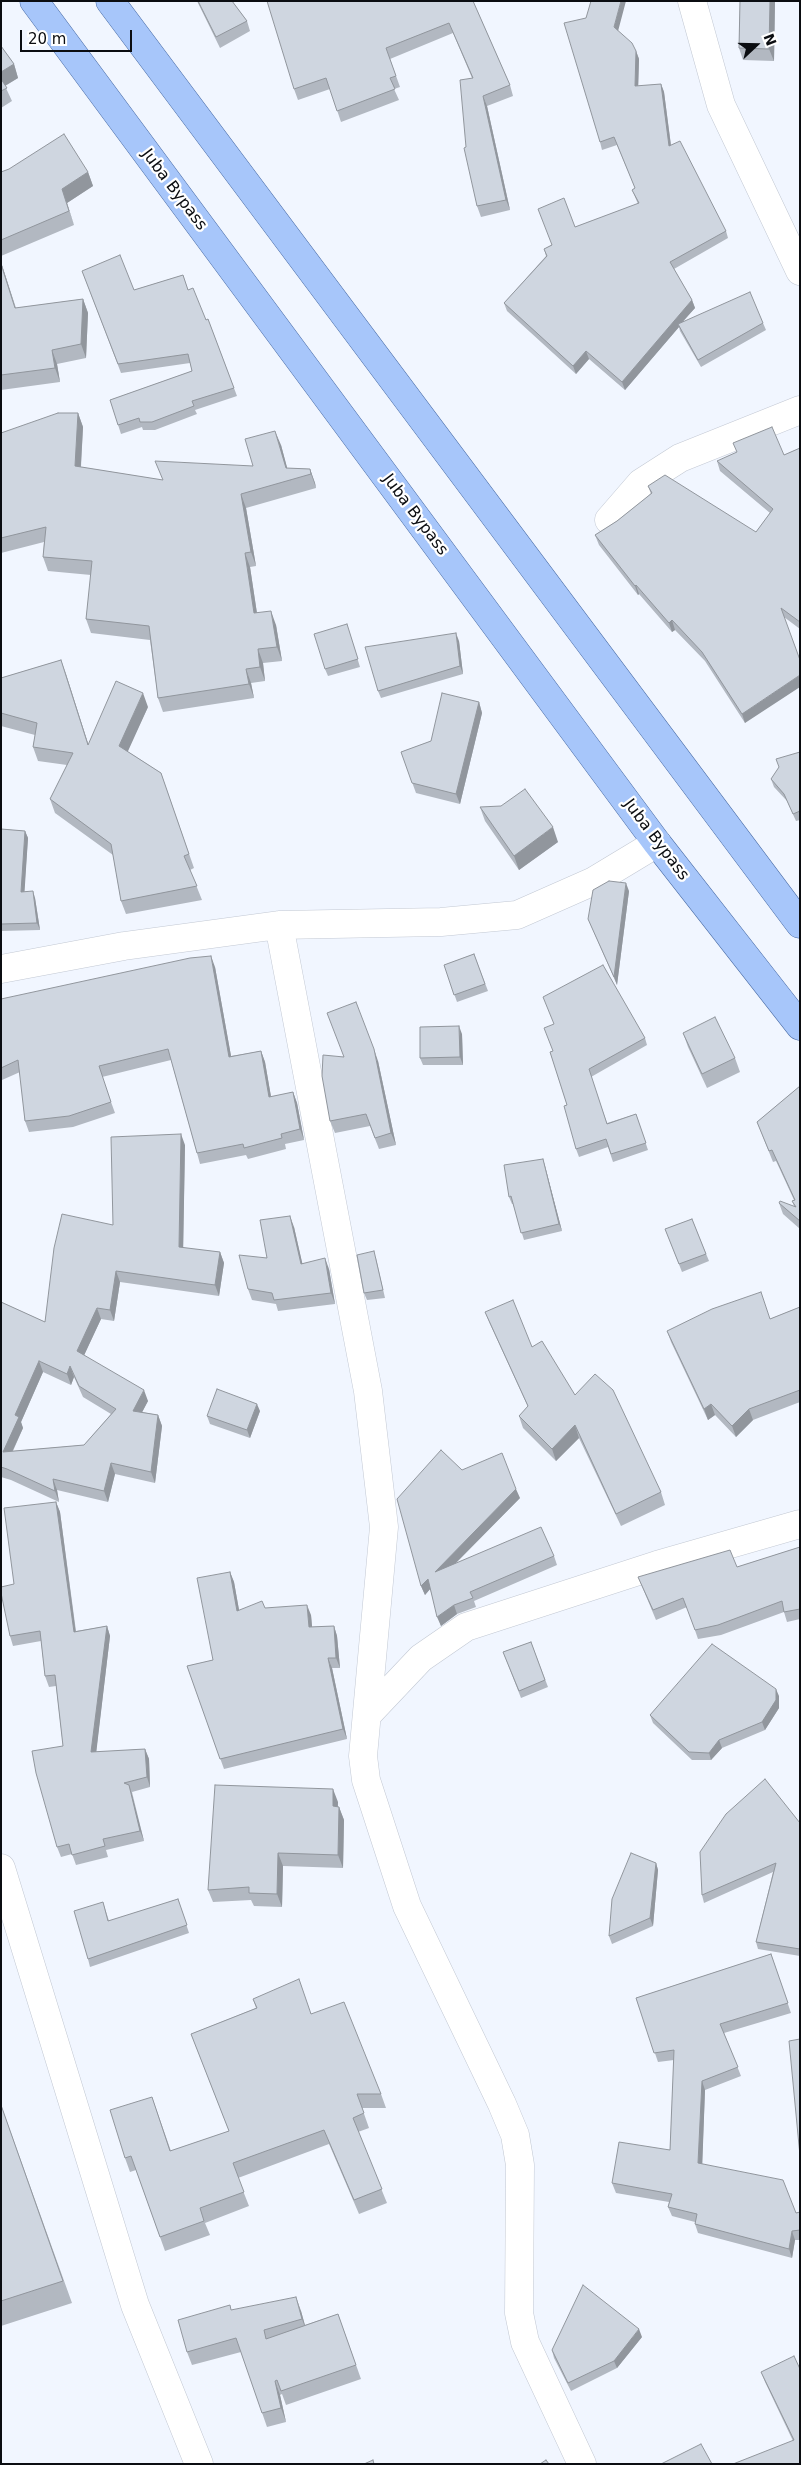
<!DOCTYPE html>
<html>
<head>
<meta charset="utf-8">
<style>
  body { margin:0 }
  #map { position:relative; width:801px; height:2465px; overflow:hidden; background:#f1f6ff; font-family:"DejaVu Sans",sans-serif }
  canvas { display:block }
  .frame { position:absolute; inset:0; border:2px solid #0b0d11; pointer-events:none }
  .north { position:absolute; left:731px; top:20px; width:50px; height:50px; -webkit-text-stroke:4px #fff; paint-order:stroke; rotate:69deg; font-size:14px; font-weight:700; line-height:20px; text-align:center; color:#0b0d11 }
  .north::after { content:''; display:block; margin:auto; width:18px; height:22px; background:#0b0d11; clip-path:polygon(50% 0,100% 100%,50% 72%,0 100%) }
  .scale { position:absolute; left:20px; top:30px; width:112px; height:22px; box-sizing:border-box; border:2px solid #0b0d11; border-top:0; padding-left:6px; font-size:15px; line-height:18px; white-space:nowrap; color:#0b0d11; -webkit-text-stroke:4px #fff; paint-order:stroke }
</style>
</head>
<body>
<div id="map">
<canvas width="801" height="2465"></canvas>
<div class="frame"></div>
<div class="north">N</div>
<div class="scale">20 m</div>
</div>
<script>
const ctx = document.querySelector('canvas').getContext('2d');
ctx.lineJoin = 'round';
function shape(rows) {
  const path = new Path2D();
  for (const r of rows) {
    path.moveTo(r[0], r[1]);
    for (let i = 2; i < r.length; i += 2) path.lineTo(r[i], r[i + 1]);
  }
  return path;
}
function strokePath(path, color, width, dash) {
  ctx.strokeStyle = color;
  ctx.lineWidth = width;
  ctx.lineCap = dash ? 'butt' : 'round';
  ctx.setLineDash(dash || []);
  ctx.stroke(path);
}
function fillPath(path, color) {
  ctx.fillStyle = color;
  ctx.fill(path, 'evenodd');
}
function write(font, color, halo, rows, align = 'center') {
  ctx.font = font + ' "DejaVu Sans",sans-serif';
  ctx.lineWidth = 4.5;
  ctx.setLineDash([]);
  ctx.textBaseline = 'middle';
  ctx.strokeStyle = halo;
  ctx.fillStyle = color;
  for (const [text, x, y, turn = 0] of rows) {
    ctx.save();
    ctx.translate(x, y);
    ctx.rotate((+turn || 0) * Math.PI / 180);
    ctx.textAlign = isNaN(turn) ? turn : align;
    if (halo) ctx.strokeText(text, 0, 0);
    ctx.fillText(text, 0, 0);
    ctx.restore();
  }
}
const street = shape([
  [692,1,721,105,800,271],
  [609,520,641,483,680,458,800,410],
  [279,925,368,1391,384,1527,363,1756,366,1780,407,1906,502,2104,515,2135,520,2165,519,2313,525,2342,582,2464],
  [1,969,124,946,279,925,441,922,517,915,594,881,657,843],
  [368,1714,421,1658,466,1627,657,1565,800,1524],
  [1,1868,135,2305,199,2464]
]);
const primary = shape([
  [34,1,657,843,800,1026],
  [110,1,800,924]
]);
strokePath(street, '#c2c8d3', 29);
strokePath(primary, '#4b6da6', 29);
strokePath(street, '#fff', 28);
strokePath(primary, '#a7c6fa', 28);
fillPath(shape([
  [197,1,232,1,247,21,250,31,220,48],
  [473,1,510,85,513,96,487,106,510,210,481,217,477,206,466,147,472,78,453,33,390,59,400,87,394,89,399,100,341,122,330,89,298,100,294,89],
  [740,1,775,1,774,61,743,60,739,48],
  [618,31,636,51,639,59,638,86,661,84,664,92,671,145,726,231,728,238,674,269,692,300,695,308,683,321,763,323,766,330,701,367,680,331,679,327,625,390,589,359,576,374,507,311,504,303,546,256,544,249,551,245,575,227,638,204,632,190,635,188,617,145,602,150,600,142],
  [1,46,14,64,18,78,5,86,12,101,1,108],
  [1,172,88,172,93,186,67,203,74,225,1,256],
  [1,262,16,308,83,299,88,313,86,358,57,364,60,382,1,390],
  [82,271,134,290,183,275,188,290,206,320,208,319,237,396,195,410,197,414,155,430,143,430,142,427,121,434,110,400,192,371,190,363,121,373],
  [78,413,83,427,81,467,162,480,253,466,281,445,287,468,310,469,315,483,316,488,246,508,256,566,250,567,257,613,276,625,282,661,263,663,265,681,251,683,254,698,163,712,158,698,150,640,91,633,86,619,91,575,48,571,43,557,44,542,1,553,1,433],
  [800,448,800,629,784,617,745,723,705,661,675,630,672,632,639,594,638,595,599,545,595,535,617,521,651,494,648,486,756,532,770,513,720,471,717,461,784,455],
  [349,631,360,667,328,676,325,669],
  [459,641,463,674,381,698,378,691],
  [61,660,88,744,148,707,127,751,161,773,194,868,190,870,202,900,126,914,121,901,113,855,55,813,50,799,67,765,38,761,33,747,35,735,1,726,1,678],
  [479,702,482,713,460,804,416,793,401,752,431,741],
  [800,752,800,820,796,821,787,801,774,787,771,779],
  [480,807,558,842,519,870,485,821],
  [1,829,25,831,28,838,24,892,35,898,40,930,1,931],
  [629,891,617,985,588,919],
  [474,954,488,991,457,1002,444,965],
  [215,967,231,1056,261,1051,265,1062,271,1097,293,1092,297,1103,304,1140,285,1144,286,1149,248,1159,246,1155,200,1164,197,1153,171,1060,102,1077,115,1113,73,1127,29,1132,25,1121,20,1072,2,1080,1,1079,1,999],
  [683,1033,735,1058,740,1072,707,1088,688,1047],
  [462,1034,463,1065,423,1065,420,1058],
  [645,1038,647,1045,591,1077,607,1123,636,1114,648,1150,613,1162,608,1147,579,1157,576,1149,567,1105,550,1052],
  [378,1061,396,1145,379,1149,370,1126,335,1133,330,1121],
  [800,1086,800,1229,783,1214,779,1203,794,1206,792,1201,794,1200,776,1161,773,1162,757,1122],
  [185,1145,183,1248,220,1252,224,1263,219,1296,120,1282,114,1321,101,1319,84,1355,148,1401,142,1412,158,1415,162,1426,155,1483,115,1474,108,1502,57,1490,59,1502,11,1480,1,1477,1,1302,45,1322,113,1225],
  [43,1372,71,1385,74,1377,83,1397,111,1414,84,1445,13,1451,23,1428,21,1422],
  [543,1159,545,1166,562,1231,524,1240,513,1204,512,1204,509,1197],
  [692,1219,709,1261,682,1272,665,1229],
  [294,1227,302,1263,329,1269,335,1304,278,1311,276,1304,252,1300,248,1289,267,1258],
  [376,1258,385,1298,367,1300,364,1293],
  [800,1307,800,1402,753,1420,736,1437,715,1415,708,1420,671,1342,667,1331,770,1319],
  [485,1312,532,1347,661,1492,665,1505,621,1526,579,1438,556,1461,523,1428,519,1416,528,1407,490,1324],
  [260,1411,250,1438,210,1424,207,1416],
  [462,1470,520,1498,456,1563,554,1556,557,1565,474,1601,476,1607,457,1614,441,1626,430,1589,425,1595,421,1586],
  [56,1502,60,1512,76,1631,107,1626,110,1636,96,1752,145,1749,149,1759,150,1787,132,1792,144,1841,106,1850,108,1857,76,1865,72,1854,61,1857,57,1847,63,1746,56,1686,49,1687,45,1676,41,1641,13,1646,10,1636,14,1584],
  [800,1547,800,1619,787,1622,784,1612,721,1635,698,1639,687,1607,656,1620,638,1577,737,1567],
  [230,1572,234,1582,239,1610,265,1608,311,1615,312,1627,334,1626,337,1636,340,1668,332,1668,347,1739,224,1769,187,1666,213,1660],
  [531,1642,548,1687,521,1698,503,1652],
  [779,1696,779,1708,765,1730,722,1748,711,1760,692,1760,653,1723,650,1715],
  [338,1802,338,1807,339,1807,344,1820,343,1868,283,1866,282,1907,254,1906,251,1900,213,1902,208,1890],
  [800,1823,800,1956,758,1949,756,1942,773,1872,704,1903,702,1895],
  [656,1863,658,1870,653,1926,612,1944,609,1936],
  [178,1899,189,1933,90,1967,88,1959,103,1902,109,1921],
  [771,1954,791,2013,724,2033,741,2076,705,2090,702,2164,796,2213,800,2212,800,2240,795,2240,792,2258,698,2233,695,2224,695,2222,672,2216,668,2207,669,2202,616,2193,612,2183,670,2150,674,2060,658,2062,636,1998],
  [253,1999,312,2014,381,2094,386,2108,362,2108,369,2128,358,2132,387,2203,359,2214,329,2144,238,2178,249,2206,205,2223,210,2235,165,2251,136,2170,130,2172,125,2158,152,2097,171,2151,229,2131,191,2034,256,2008],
  [1,2105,72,2303,1,2326],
  [231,2310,301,2311,305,2325,338,2314,361,2379,286,2405,282,2394,280,2395,286,2422,267,2427,241,2352,192,2365,187,2352],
  [642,2337,617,2368,571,2391,554,2358,552,2350],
  [800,2369,800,2464,793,2441,765,2382,761,2372]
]), '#b2b8c1');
fillPath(shape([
  [621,1,626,1,617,35,614,27],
  [770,1,775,1,774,61,769,49],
  [636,51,639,59,638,94,635,86],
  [14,64,18,78,3,87,1,82,1,72],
  [661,84,664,92,672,154,669,146],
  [483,96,487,106,510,210,506,200],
  [88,172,93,186,67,203,74,225,62,189],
  [1,262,20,322,1,264],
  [83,299,88,313,86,358,81,344],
  [692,300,695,308,679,326,678,324,679,327,625,390,622,382],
  [52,350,57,364,60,382,55,368],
  [586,351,589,359,576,374,573,366],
  [78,413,83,427,80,480,75,466],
  [275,431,281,445,291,482,286,468],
  [310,469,315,483,316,488,311,474],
  [241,494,246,508,256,566,251,552],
  [245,553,250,567,259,627,254,613],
  [636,585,639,594,638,595,635,586],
  [271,611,276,625,282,661,277,647],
  [672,620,675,630,672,632,669,623],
  [456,633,459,641,463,674,460,666],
  [258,649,263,663,265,681,260,667],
  [61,660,66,674,93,759,88,745],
  [246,669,251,683,254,698,249,684],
  [800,675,800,687,745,723,742,714],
  [143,693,148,707,124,760,119,746],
  [479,702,482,713,460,804,456,794],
  [553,827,558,842,519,870,514,856],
  [25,831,28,838,24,900,21,892],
  [626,883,629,891,617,985,614,977],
  [33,891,35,898,40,930,37,923],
  [211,956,215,967,233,1067,229,1057],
  [459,1026,462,1034,463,1065,460,1057],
  [374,1049,378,1061,396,1145,391,1133],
  [261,1051,265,1062,273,1108,269,1097],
  [293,1092,297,1103,304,1140,300,1129],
  [181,1134,185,1145,183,1258,179,1247],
  [543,1159,545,1166,562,1231,559,1224],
  [290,1216,294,1227,305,1275,301,1264],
  [220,1252,224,1263,219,1296,215,1285],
  [325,1258,329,1269,335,1304,331,1293],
  [116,1271,120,1282,114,1321,110,1310],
  [97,1308,101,1319,81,1362,77,1351],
  [39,1361,43,1372,21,1422,23,1428,7,1463,3,1452,15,1415],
  [70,1366,74,1377,71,1385,67,1374],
  [144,1390,148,1401,137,1422,133,1411],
  [257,1404,260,1411,250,1438,247,1430],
  [711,1404,715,1415,708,1420,704,1409],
  [749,1409,753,1420,736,1437,732,1426],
  [158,1415,162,1426,155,1483,151,1472],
  [575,1425,579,1438,556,1461,552,1449],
  [111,1463,115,1474,108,1502,104,1491],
  [53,1479,57,1490,59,1502,55,1491],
  [516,1489,520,1498,438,1581,435,1572],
  [56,1502,60,1512,77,1642,74,1632],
  [230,1572,234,1582,241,1621,237,1611],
  [428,1579,431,1588,425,1595,421,1586],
  [307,1605,311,1615,313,1637,309,1627],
  [454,1605,457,1614,441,1626,437,1617],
  [107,1626,110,1636,95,1763,91,1752],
  [334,1626,337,1636,340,1668,336,1658],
  [328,1658,332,1668,347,1739,343,1729],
  [776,1689,779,1696,779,1708,765,1730,762,1722],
  [719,1740,722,1748,711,1760,709,1753],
  [145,1749,149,1759,150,1787,147,1777],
  [129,1785,132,1795,144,1841,140,1831],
  [333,1789,338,1802,337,1819,333,1806],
  [339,1807,344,1820,343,1868,338,1855],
  [278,1853,283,1866,282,1907,277,1894],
  [656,1863,658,1870,653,1926,650,1918],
  [702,2081,705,2090,702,2172,698,2163],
  [792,2231,795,2240,792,2258,789,2249],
  [296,2297,301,2311,307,2333,302,2319],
  [639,2329,642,2337,617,2368,614,2361],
  [275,2381,280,2395,286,2422,281,2408]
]), '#91969d');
const building = shape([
  [198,1,232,1,247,21,216,37,198,1],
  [267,1,473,1,510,85,483,96,506,200,477,206,464,148,466,147,460,80,473,78,449,23,386,48,396,76,390,78,395,89,337,111,326,78,294,89,267,1],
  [591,1,621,1,614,27,632,43,636,51,635,86,661,84,669,146,680,141,726,231,670,262,692,300,622,382,586,351,573,366,504,303,547,256,544,249,552,245,538,209,564,198,575,227,639,203,632,190,635,188,614,137,600,142,564,23,586,18,591,1],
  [740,1,770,1,769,49,739,48,740,1],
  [1,46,14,64,1,72,1,46],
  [1,79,7,88,1,91,1,79],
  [64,134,88,172,62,189,69,211,1,240,1,172,9,169,64,134],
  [120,255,134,290,183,275,188,290,193,288,206,320,208,319,234,388,192,401,194,406,152,422,140,422,139,418,118,425,110,400,192,371,188,354,118,364,82,271,120,255],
  [1,264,15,308,83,299,81,344,52,350,55,368,1,375,1,264],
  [750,292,763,323,698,360,678,324,750,292],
  [58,413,78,413,75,466,163,480,155,461,253,466,245,439,275,431,286,468,310,469,311,474,241,494,251,552,245,553,254,613,271,611,277,647,258,649,260,667,246,669,249,684,158,698,149,626,86,619,92,561,43,557,46,527,1,538,1,433,58,413],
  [772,427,784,455,800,448,800,622,781,608,800,660,800,675,742,714,702,652,672,620,669,623,636,585,635,586,595,535,617,521,652,493,648,486,665,475,756,532,773,509,717,461,737,452,733,443,772,427],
  [347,624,358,659,325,669,314,634,347,624],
  [456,633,460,666,378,691,365,647,456,633],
  [61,660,88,745,116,681,143,693,119,746,161,773,189,854,184,856,197,886,121,901,111,844,50,799,73,753,33,747,37,723,1,713,1,678,61,660],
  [442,693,479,702,456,794,412,783,401,752,431,741,442,693],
  [800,752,800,811,793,814,784,794,771,779,779,767,776,759,800,752],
  [525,789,553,827,514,856,480,807,501,806,525,789],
  [1,829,25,831,21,892,33,891,37,923,1,924,1,829],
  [609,881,626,883,614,977,588,919,593,890,609,881],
  [474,954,485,984,454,995,444,965,474,954],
  [211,956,229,1057,261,1051,269,1097,293,1092,300,1129,281,1134,282,1138,244,1148,243,1144,197,1153,168,1049,99,1066,111,1102,69,1116,25,1121,18,1060,1,1068,1,999,190,958,211,956],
  [603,965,645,1038,589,1069,607,1124,636,1114,646,1143,611,1154,606,1139,576,1149,564,1106,567,1105,550,1052,553,1051,544,1028,554,1024,543,997,603,965],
  [356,1002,374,1049,391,1133,375,1138,366,1114,330,1121,322,1076,323,1055,344,1057,327,1013,356,1002],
  [715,1017,735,1058,702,1074,683,1033,715,1017],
  [459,1026,460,1057,420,1058,420,1027,459,1026],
  [800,1086,800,1221,779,1203,780,1201,796,1207,792,1201,795,1200,772,1150,769,1151,757,1122,800,1086],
  [181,1134,179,1247,220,1252,215,1285,116,1271,110,1310,97,1308,77,1351,144,1390,133,1411,158,1415,151,1472,111,1463,104,1491,53,1479,55,1491,7,1469,1,1467,1,1302,45,1322,54,1248,62,1214,113,1225,111,1137,181,1134],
  [39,1361,67,1374,70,1366,79,1386,116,1409,84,1445,3,1452,19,1417,15,1415,39,1361],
  [543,1159,559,1224,521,1233,511,1196,509,1197,504,1165,543,1159],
  [290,1216,301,1264,325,1258,331,1293,274,1300,272,1293,248,1289,239,1255,267,1258,260,1220,290,1216],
  [692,1219,706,1254,679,1264,665,1229,692,1219],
  [374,1251,383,1290,364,1293,357,1255,374,1251],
  [761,1292,770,1319,800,1307,800,1390,749,1409,732,1426,711,1404,704,1409,667,1331,712,1309,761,1292],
  [513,1300,532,1347,542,1341,575,1395,595,1374,613,1390,661,1492,616,1514,575,1425,552,1449,519,1416,528,1406,485,1312,513,1300],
  [217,1389,257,1404,247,1430,207,1416,217,1389],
  [441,1450,462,1470,502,1453,516,1489,435,1572,541,1527,554,1556,470,1592,473,1598,454,1605,437,1617,428,1579,421,1586,397,1499,441,1450],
  [56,1502,74,1632,107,1626,91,1752,145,1749,147,1777,124,1783,129,1785,140,1831,103,1839,105,1846,72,1855,69,1844,57,1847,36,1773,32,1751,63,1746,55,1675,45,1676,40,1631,10,1636,1,1593,1,1587,14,1584,4,1508,56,1502],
  [800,1547,800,1609,784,1612,782,1601,718,1625,695,1630,683,1598,653,1610,638,1577,730,1550,737,1567,800,1547],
  [230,1572,237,1611,262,1601,265,1608,307,1605,309,1627,334,1626,336,1658,328,1658,343,1729,220,1759,187,1666,213,1660,197,1578,230,1572],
  [531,1642,545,1680,519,1691,503,1652,531,1642],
  [712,1644,776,1689,776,1700,762,1722,719,1740,709,1753,689,1752,650,1715,712,1644],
  [765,1779,800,1823,800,1949,756,1942,776,1863,702,1895,700,1852,726,1814,765,1779],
  [215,1785,333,1789,333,1806,339,1807,338,1855,278,1853,277,1894,249,1893,249,1887,208,1890,215,1785],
  [631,1853,656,1863,650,1918,609,1936,612,1899,631,1853],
  [178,1899,187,1925,88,1959,74,1911,103,1902,108,1921,178,1899],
  [771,1954,788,2003,720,2024,738,2067,702,2081,698,2163,783,2180,796,2213,800,2212,800,2230,792,2231,789,2249,695,2224,697,2214,668,2207,672,2194,612,2183,619,2142,670,2150,674,2050,654,2053,636,1998,771,1954],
  [299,1979,311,2014,344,2002,381,2094,357,2094,364,2113,353,2118,382,2189,354,2200,324,2130,233,2163,244,2192,200,2208,204,2221,160,2237,131,2156,125,2158,110,2110,152,2097,170,2151,229,2131,191,2034,257,2008,253,1999,299,1979],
  [800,2039,800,2156,789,2041,800,2039],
  [1,2105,63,2281,1,2301,1,2105],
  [583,2285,639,2329,614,2361,568,2383,552,2350,583,2285],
  [296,2297,302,2319,264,2330,266,2339,338,2314,356,2365,281,2391,277,2380,275,2381,281,2408,262,2413,236,2338,187,2352,178,2320,230,2305,231,2310,296,2297],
  [794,2356,800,2369,800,2464,733,2464,794,2440,761,2372,794,2356],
  [701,2444,712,2464,661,2464,701,2444],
  [373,2460,374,2464,364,2464,373,2460],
  [546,2460,549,2464,540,2464,546,2460]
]);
fillPath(building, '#cfd6e0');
strokePath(building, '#91969d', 1);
write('16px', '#0b0d11', '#fff', [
  ["Juba Bypass",174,190,53],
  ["Juba Bypass",415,515,53],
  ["Juba Bypass",656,840,53]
]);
</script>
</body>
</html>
